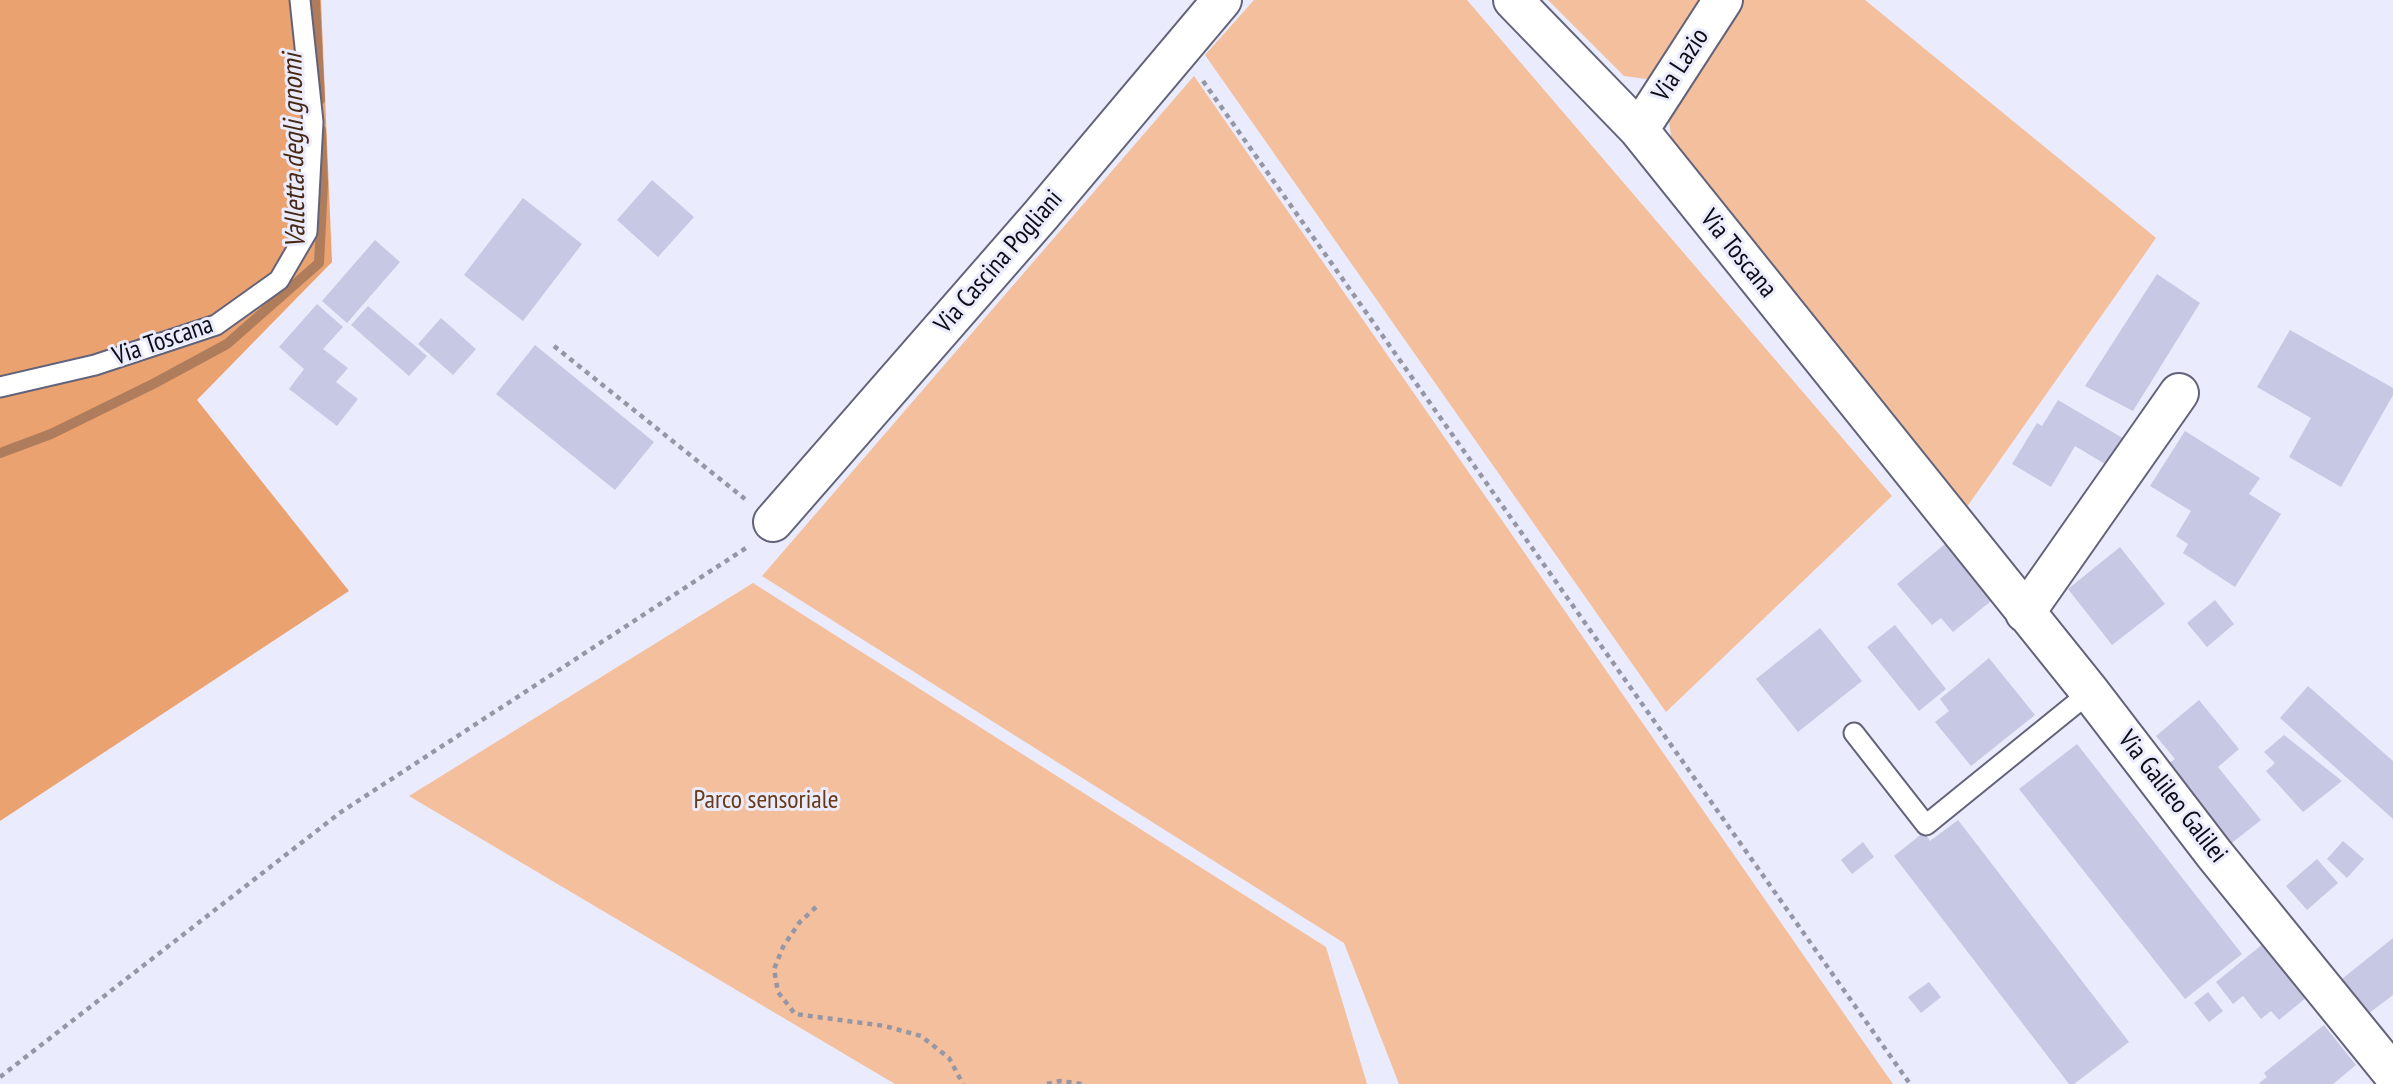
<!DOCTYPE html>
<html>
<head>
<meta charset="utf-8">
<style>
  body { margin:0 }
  canvas { display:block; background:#eaebfc }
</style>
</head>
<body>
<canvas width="2393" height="1084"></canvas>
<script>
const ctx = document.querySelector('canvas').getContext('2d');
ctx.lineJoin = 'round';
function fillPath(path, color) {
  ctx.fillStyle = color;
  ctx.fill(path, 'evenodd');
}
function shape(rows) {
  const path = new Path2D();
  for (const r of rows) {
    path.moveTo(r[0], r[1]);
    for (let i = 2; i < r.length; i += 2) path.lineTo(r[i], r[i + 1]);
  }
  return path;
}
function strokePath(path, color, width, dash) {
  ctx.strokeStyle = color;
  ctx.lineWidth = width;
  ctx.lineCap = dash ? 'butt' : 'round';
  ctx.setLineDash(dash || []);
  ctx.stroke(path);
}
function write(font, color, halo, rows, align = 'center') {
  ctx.font = font + ' "PT Sans Narrow",sans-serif';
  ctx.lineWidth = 6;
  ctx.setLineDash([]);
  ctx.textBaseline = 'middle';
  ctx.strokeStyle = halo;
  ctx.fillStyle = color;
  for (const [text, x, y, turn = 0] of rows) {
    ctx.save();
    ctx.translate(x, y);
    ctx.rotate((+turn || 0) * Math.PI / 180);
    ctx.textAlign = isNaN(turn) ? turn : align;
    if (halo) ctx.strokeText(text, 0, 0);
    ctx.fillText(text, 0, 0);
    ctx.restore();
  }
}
fillPath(shape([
  [1254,0,1467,0,1892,496,1666,712,1205,55],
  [1548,0,1712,0,1671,66,1646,79,1624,76],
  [1739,0,1865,0,2156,238,1962,514,1675,163,1669,122,1706,46],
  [1194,76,1874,1057,1893,1084,1399,1084,1344,943,762,576],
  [753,583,1326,947,1367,1084,895,1084,409,796]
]), '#f4bf9d');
fillPath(shape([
  [0,0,321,0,332,262,197,400,349,591,0,821]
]), '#eba271');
strokePath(shape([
  [315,0,320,100],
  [0,453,51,434,153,384,227,344,319,263,323,184,321,130]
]), '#b07d5c', 10);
fillPath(shape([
  [652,180,694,217,658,257,617,220],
  [523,198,582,244,523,321,464,275],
  [375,240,400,262,347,323,322,301],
  [2157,274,2200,303,2133,411,2085,386],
  [317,304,343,327,323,349,348,368,336,382,358,399,337,426,289,389,304,369,279,347],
  [368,306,427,356,409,376,351,325],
  [441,318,476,349,453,375,418,344],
  [2290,330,2393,388,2393,395,2341,487,2289,457,2311,418,2257,387],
  [535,345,654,442,615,490,496,394],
  [2058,400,2126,440,2110,467,2075,446,2051,487,2012,464,2037,423,2042,426],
  [2185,431,2260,478,2249,494,2281,514,2235,587,2183,553,2188,544,2176,536,2191,511,2150,486],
  [1945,544,1991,601,1953,632,1941,618,1932,625,1897,584],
  [2120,547,2165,604,2112,645,2068,589],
  [2215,600,2234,624,2207,647,2187,623],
  [1895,625,1946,689,1919,711,1867,647],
  [1820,628,1862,681,1798,732,1756,679],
  [1989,658,2035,715,1971,766,1935,722,1949,711,1940,699],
  [2308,686,2393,761,2393,819,2280,718],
  [2199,700,2239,749,2218,767,2261,820,2228,846,2185,794,2190,790,2169,763,2175,759,2156,736],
  [2284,735,2342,781,2303,812,2266,771,2275,763,2264,752],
  [2077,744,2242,954,2185,999,2019,789],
  [1958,820,2129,1042,2074,1084,2069,1084,1894,856,1924,832,1930,841],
  [2343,841,2364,859,2347,878,2327,859],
  [1863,842,1874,857,1852,874,1841,860],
  [2317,859,2338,883,2307,910,2286,886],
  [2393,938,2393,995,2364,1017,2337,983],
  [2264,943,2307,997,2279,1020,2271,1011,2261,1019,2243,996,2233,1004,2216,982],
  [1929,982,1941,997,1921,1013,1908,997],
  [2208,992,2223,1011,2209,1022,2194,1003],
  [2324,1025,2356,1065,2333,1084,2261,1084,2259,1083,2267,1077,2264,1073]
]), '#c7c8e3');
const service = shape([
  [0,387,95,365,216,325,279,280,307,232,313,122,300,0],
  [1854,733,1926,825,2090,692]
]);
const minor = shape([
  [1513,0,1639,130,2090,692,2215,855,2393,1074],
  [1639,130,1723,0],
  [773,522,1041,215,1222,0],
  [2025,613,2179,393]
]);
strokePath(service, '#62637a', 23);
strokePath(minor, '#62637a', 42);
strokePath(shape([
  [1203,81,1910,1084],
  [554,346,745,499],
  [816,907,799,923,783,947,774,969,778,992,795,1014,885,1026,921,1036,949,1058,963,1084],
  [0,1077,341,812,749,546],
  [1047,1084,1060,1081,1082,1084]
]), '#9697a5', 4.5, [5, 5]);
strokePath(service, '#fff', 19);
strokePath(minor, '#fff', 38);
write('26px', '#0c0c15', '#eaebfc', [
  ["Via Lazio",1681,65,-57],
  ["Via Toscana",1738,254,51],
  ["Via Cascina Pogliani",999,262,-49],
  ["Via Toscana",163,341,-19],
  ["Via Galileo Galilei",2172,797,52]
]);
write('26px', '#693a15', '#eaebfc', [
  ["Parco sensoriale",766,801]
]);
write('italic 28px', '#462813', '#eaebfc', [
  ["Valletta degli gnomi",295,151,-91]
]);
</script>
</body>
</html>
